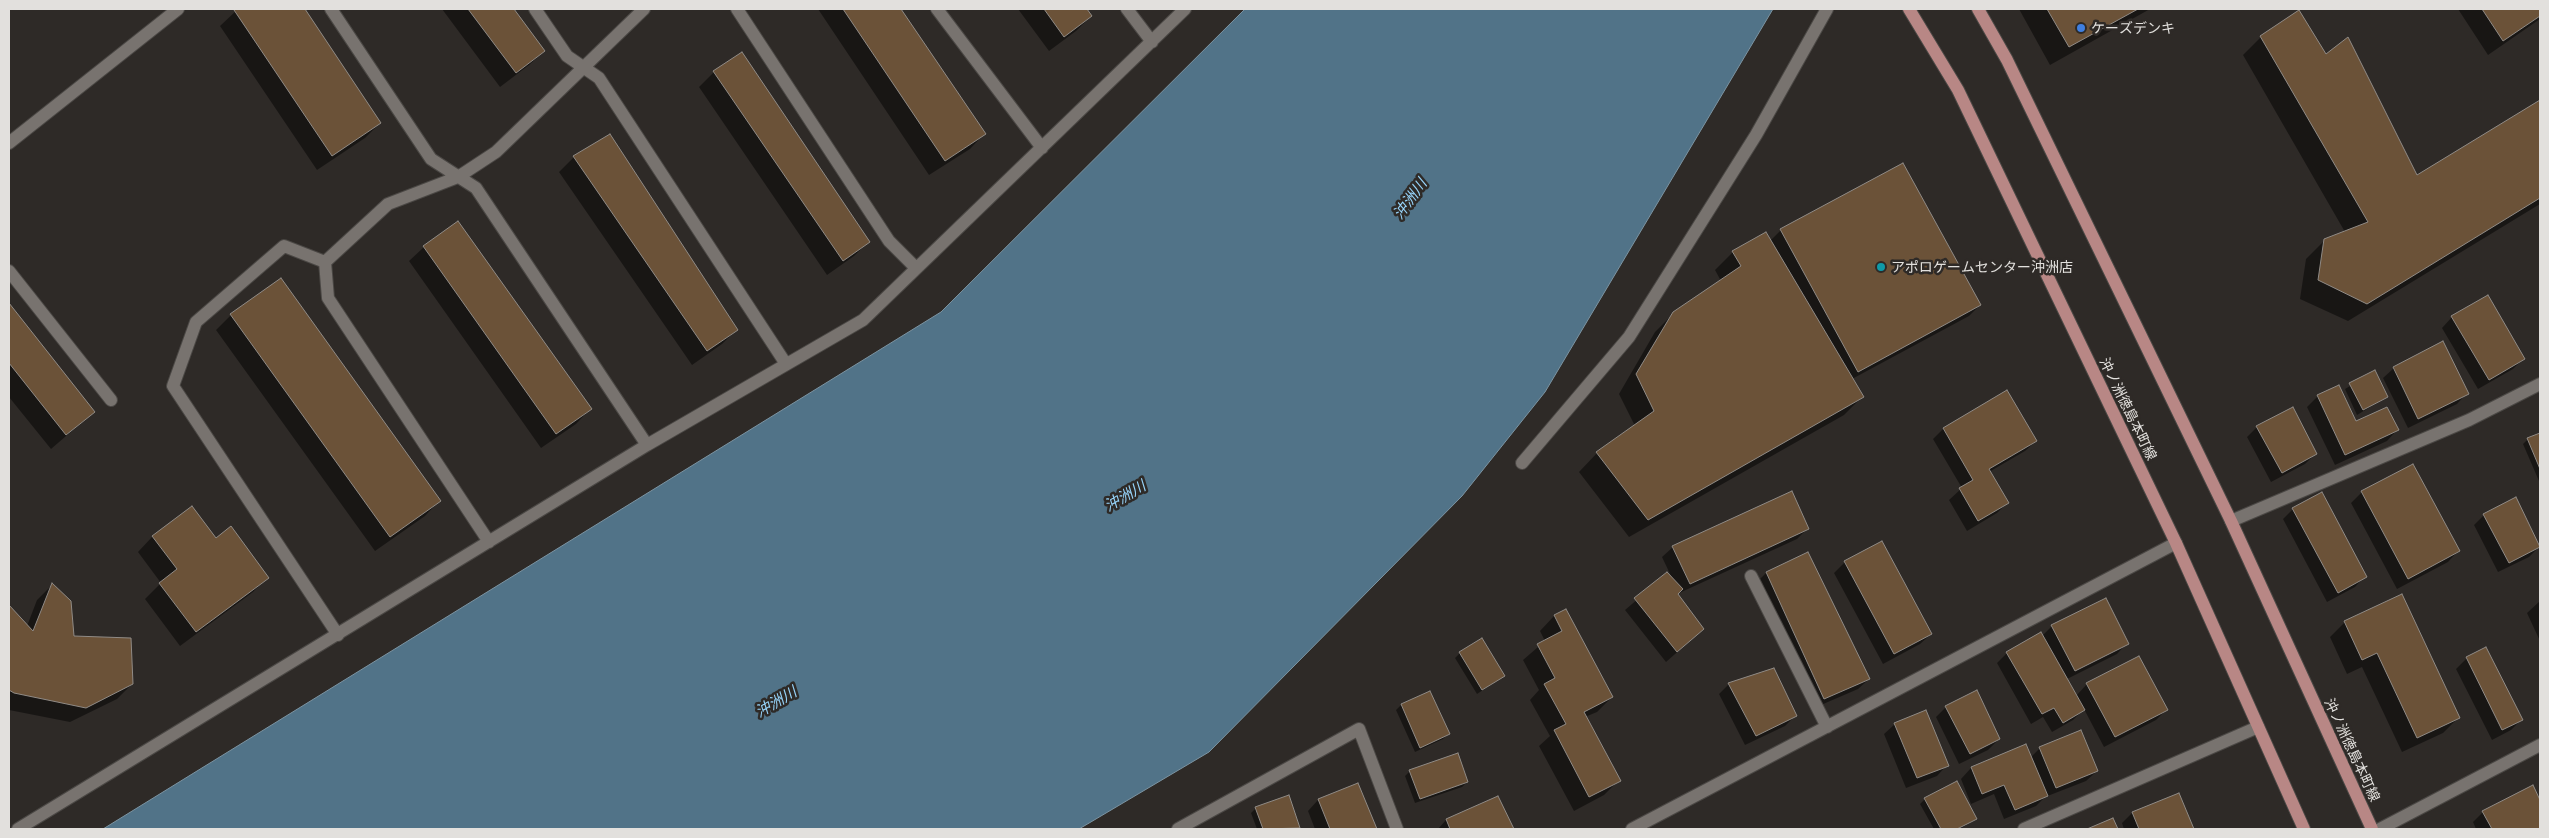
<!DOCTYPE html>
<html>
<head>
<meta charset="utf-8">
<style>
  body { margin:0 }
  #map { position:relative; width:2549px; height:838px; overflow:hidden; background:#2e2a27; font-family:Barlow,sans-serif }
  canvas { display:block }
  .frame { position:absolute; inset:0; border:10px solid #e2e0dd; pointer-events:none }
</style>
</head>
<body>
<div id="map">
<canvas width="2549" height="838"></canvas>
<div class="frame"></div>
</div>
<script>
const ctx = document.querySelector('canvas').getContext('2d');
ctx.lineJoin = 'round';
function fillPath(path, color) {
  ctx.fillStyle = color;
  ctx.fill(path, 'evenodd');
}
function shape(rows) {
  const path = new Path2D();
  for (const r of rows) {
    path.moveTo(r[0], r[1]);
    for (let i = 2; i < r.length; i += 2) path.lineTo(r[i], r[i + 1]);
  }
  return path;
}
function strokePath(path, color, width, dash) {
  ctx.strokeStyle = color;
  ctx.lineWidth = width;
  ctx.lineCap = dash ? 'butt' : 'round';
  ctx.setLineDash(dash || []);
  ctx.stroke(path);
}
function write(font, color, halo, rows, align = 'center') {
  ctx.font = font + ' Barlow,"Noto Sans JP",sans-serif';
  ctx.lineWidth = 5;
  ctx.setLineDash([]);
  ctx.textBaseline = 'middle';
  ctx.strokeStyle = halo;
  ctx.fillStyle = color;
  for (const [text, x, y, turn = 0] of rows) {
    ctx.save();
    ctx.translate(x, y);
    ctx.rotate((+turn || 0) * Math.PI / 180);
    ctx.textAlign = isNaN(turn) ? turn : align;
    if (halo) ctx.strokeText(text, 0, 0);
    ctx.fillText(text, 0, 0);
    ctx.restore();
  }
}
const water = shape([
  [1245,9,1773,9,1545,392,1462,496,1209,752,1079,829,103,829,941,312,1245,9]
]);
fillPath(water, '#517388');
strokePath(water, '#7c94a2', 1);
fillPath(shape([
  [238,9,303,9,380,123,365,138,317,170,220,26],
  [442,9,513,9,544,51,529,65,500,87],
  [818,9,900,9,984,134,970,149,929,175],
  [1018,9,1086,9,1091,16,1076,31,1049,51],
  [2019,9,2150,9,2050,65],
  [2458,9,2540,9,2540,19,2488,55],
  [2261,37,2326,56,2417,177,2540,102,2540,204,2348,321,2300,299,2306,259,2325,240,2345,232,2243,55],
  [714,72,868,242,854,256,827,275,699,87],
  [574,157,737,329,722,344,692,365,559,172],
  [1781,230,1980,305,1969,316,1852,379,1862,397,1844,415,1629,537,1579,472,1597,453,1635,426,1619,394,1655,332,1674,313,1721,281,1715,270,1733,252,1770,241],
  [424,247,590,409,576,424,541,448,409,261],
  [9,305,94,412,51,449,9,397],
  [231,315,439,501,425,516,375,551,216,330],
  [2452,317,2524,358,2513,369,2478,389,2442,328],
  [2394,368,2467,393,2457,404,2408,428,2383,378],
  [2374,372,2387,397,2357,415,2345,389],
  [2007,392,2036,441,2025,451,1989,472,2007,503,1997,513,1967,531,1949,500,1962,488,1933,439,1943,429],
  [2318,396,2356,423,2397,430,2387,441,2335,465,2307,407],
  [2257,427,2316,453,2305,464,2271,482,2247,437],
  [2540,434,2540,481,2539,481,2523,444,2528,439],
  [2362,492,2458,551,2448,562,2397,589,2351,503],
  [2515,499,2540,546,2529,557,2498,572,2474,525,2484,515],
  [192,507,216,540,267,577,253,592,180,646,145,599,161,583,138,552,152,537],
  [2293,509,2365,576,2355,587,2327,602,2283,519],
  [1807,529,1797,539,1677,594,1692,639,1666,662,1625,610,1667,574,1672,578,1662,557,1673,547],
  [1807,553,1869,679,1858,689,1814,708,1756,583,1766,573],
  [1845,562,1931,634,1920,644,1883,664,1834,573],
  [52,585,73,637,132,684,117,699,70,722,9,710,9,607,27,626,37,600],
  [2540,601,2540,641,2527,613],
  [1565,610,1612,697,1597,712,1585,717,1619,780,1604,795,1574,811,1539,746,1550,736,1530,700,1539,690,1523,660,1545,641,1540,631,1554,616],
  [2345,622,2458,718,2443,733,2402,752,2362,667,2347,674,2330,637],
  [2052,626,2127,643,2117,654,2067,679,2076,696,2087,684,2166,710,2156,720,2104,747,2084,709,2073,720,2052,732,2043,717,2031,724,1997,663,2007,653,2042,636],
  [1460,653,1504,676,1477,694,1455,658],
  [2467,658,2521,720,2511,730,2492,740,2456,669],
  [1729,684,1795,716,1785,726,1745,745,1719,694],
  [1429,692,1448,734,1443,739,1415,752,1396,710,1401,705],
  [1946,707,1999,739,1988,750,1959,764,1936,717],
  [1895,724,1947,765,1937,776,1906,788,1884,734],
  [2080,732,2097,771,2086,781,2045,797,2036,806,2004,819,1994,794,1971,804,1961,779,1971,768,2025,745,2030,758,2039,749],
  [1410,771,1467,782,1462,787,1415,803,1405,776],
  [1358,785,1376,829,1315,829,1308,811,1318,800],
  [2532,787,2540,803,2540,829,2476,829,2473,822,2483,812],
  [2179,794,2193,829,2124,829,2122,823,2132,813],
  [1497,797,1512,829,1438,829,1446,820],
  [1925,799,1976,819,1960,829,1934,829,1920,804],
  [1256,808,1299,828,1257,829,1251,813]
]), '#0007');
const building = shape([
  [236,9,305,9,381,123,332,156,234,10,236,9],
  [468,9,514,9,545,51,516,73,468,9],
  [843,9,901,9,986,134,945,161,843,9],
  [1044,9,1087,9,1092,16,1064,37,1044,9],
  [2047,9,2138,9,2069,47,2047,9],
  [2482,9,2540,9,2540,16,2503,41,2482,9],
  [2299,10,2326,54,2348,37,2417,175,2540,100,2540,198,2367,304,2318,280,2324,239,2368,222,2260,36,2299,10],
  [742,52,870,242,843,261,713,71,742,52],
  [610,134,738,330,707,351,573,156,610,134],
  [1903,163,1981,305,1858,372,1780,229,1903,163],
  [458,221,592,409,556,434,423,246,458,221],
  [1766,232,1864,397,1648,520,1596,452,1654,411,1636,374,1673,312,1741,266,1732,251,1766,232],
  [281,278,441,501,390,537,230,314,281,278],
  [2488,295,2525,359,2489,380,2451,316,2488,295],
  [9,303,95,412,66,435,9,363,9,303],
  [2443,341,2469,394,2418,419,2393,367,2443,341],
  [2375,370,2388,397,2363,410,2349,383,2375,370],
  [2339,385,2356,421,2387,407,2399,430,2345,455,2317,395,2339,385],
  [2007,390,2037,441,1989,469,2009,503,1978,521,1959,488,1973,480,1943,428,2007,390],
  [2293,407,2317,454,2282,473,2256,426,2293,407],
  [2540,433,2540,469,2527,438,2540,433],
  [2413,464,2460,551,2408,579,2361,491,2413,464],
  [1792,491,1809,529,1690,584,1672,546,1792,491],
  [2322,492,2367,577,2338,593,2292,508,2322,492],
  [2516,497,2540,547,2509,563,2483,514,2516,497],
  [192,506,216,538,231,526,269,578,196,632,159,583,177,569,152,536,192,506],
  [1882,541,1932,634,1894,654,1844,561,1882,541],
  [1808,552,1870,679,1824,699,1766,572,1808,552],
  [1667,572,1683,589,1678,594,1704,629,1677,652,1634,598,1667,572],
  [52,583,71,601,74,636,131,638,133,684,86,708,14,693,9,690,9,605,33,631,52,583],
  [2402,594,2460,718,2417,738,2377,653,2362,660,2344,621,2402,594],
  [2106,598,2129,644,2075,671,2051,625,2106,598],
  [1566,609,1613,697,1584,712,1621,781,1589,797,1554,730,1566,724,1544,684,1555,678,1537,644,1562,631,1554,615,1566,609],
  [2041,632,2085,710,2063,723,2054,708,2042,714,2006,652,2041,632],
  [1482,638,1505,676,1482,690,1459,652,1482,638],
  [2486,647,2523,720,2502,730,2466,657,2486,647],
  [2139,656,2168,710,2115,737,2086,683,2139,656],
  [1774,668,1797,716,1756,736,1728,683,1774,668],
  [1977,690,2000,739,1970,754,1945,706,1977,690],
  [1430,691,1450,734,1420,748,1401,704,1430,691],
  [1926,710,1949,766,1917,778,1894,723,1926,710],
  [2081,730,2098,771,2056,788,2039,747,2081,730],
  [2026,744,2048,796,2015,810,2004,785,1982,794,1971,767,2026,744],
  [1458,753,1468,782,1420,799,1409,770,1458,753],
  [1957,781,1977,819,1957,829,1941,829,1924,798,1957,781],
  [1358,783,1377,829,1330,829,1318,799,1358,783],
  [2533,785,2540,800,2540,829,2492,829,2482,811,2533,785],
  [2179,793,2194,829,2139,829,2132,812,2179,793],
  [1289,795,1300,828,1263,829,1255,807,1289,795],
  [1498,796,1514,829,1450,829,1446,819,1498,796],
  [2113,818,2118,829,2087,829,2113,818]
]);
fillPath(building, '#6b5238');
strokePath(building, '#908b86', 1);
const minor = shape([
  [331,9,431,159,476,188,647,445],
  [535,9,567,56,599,78,786,364],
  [737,9,889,241,916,268],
  [937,9,1042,148],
  [1127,9,1152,42],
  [9,143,178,9],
  [325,262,284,246,196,322,173,386,338,635],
  [9,271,111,400],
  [1522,463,1629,337,1756,135,1827,9],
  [2231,521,2469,420,2540,384],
  [489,542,328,298,325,262,388,204,458,177,496,152,644,9],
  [1751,576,1827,727],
  [18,829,647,445,863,320,1185,9],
  [1178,829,1359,729,1397,829],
  [1632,829,2176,543],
  [2024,829,2258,727],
  [2380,829,2540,745]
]);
const major = shape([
  [1909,9,1958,90,2176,543,2304,829],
  [1978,9,2007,60,2231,521,2372,829]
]);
strokePath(minor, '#4b4845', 14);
strokePath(major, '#4b4845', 14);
strokePath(minor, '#78736f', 12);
strokePath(major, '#b88785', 12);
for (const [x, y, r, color] of [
  [2081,28,5,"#3f7fe0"],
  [1881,267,5,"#0f9aa8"]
]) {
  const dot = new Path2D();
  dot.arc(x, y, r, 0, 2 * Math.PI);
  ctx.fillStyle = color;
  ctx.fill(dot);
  strokePath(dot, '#2e2a27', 2);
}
write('14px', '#e2e0dd', '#2e2a27', [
  ["ケーズデンキ",2091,28],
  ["アポロゲームセンター沖洲店",1891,267]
], 'left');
write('14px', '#e2e0dd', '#2e2a27', [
  ["沖ノ洲徳島本町線",2128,409,64],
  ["沖ノ洲徳島本町線",2352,750,65]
]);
write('italic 15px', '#96d3f9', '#2e2a27', [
  ["沖洲川",1410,199,-54],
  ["沖洲川",1125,496,-31],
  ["沖洲川",776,702,-31]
]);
</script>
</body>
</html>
